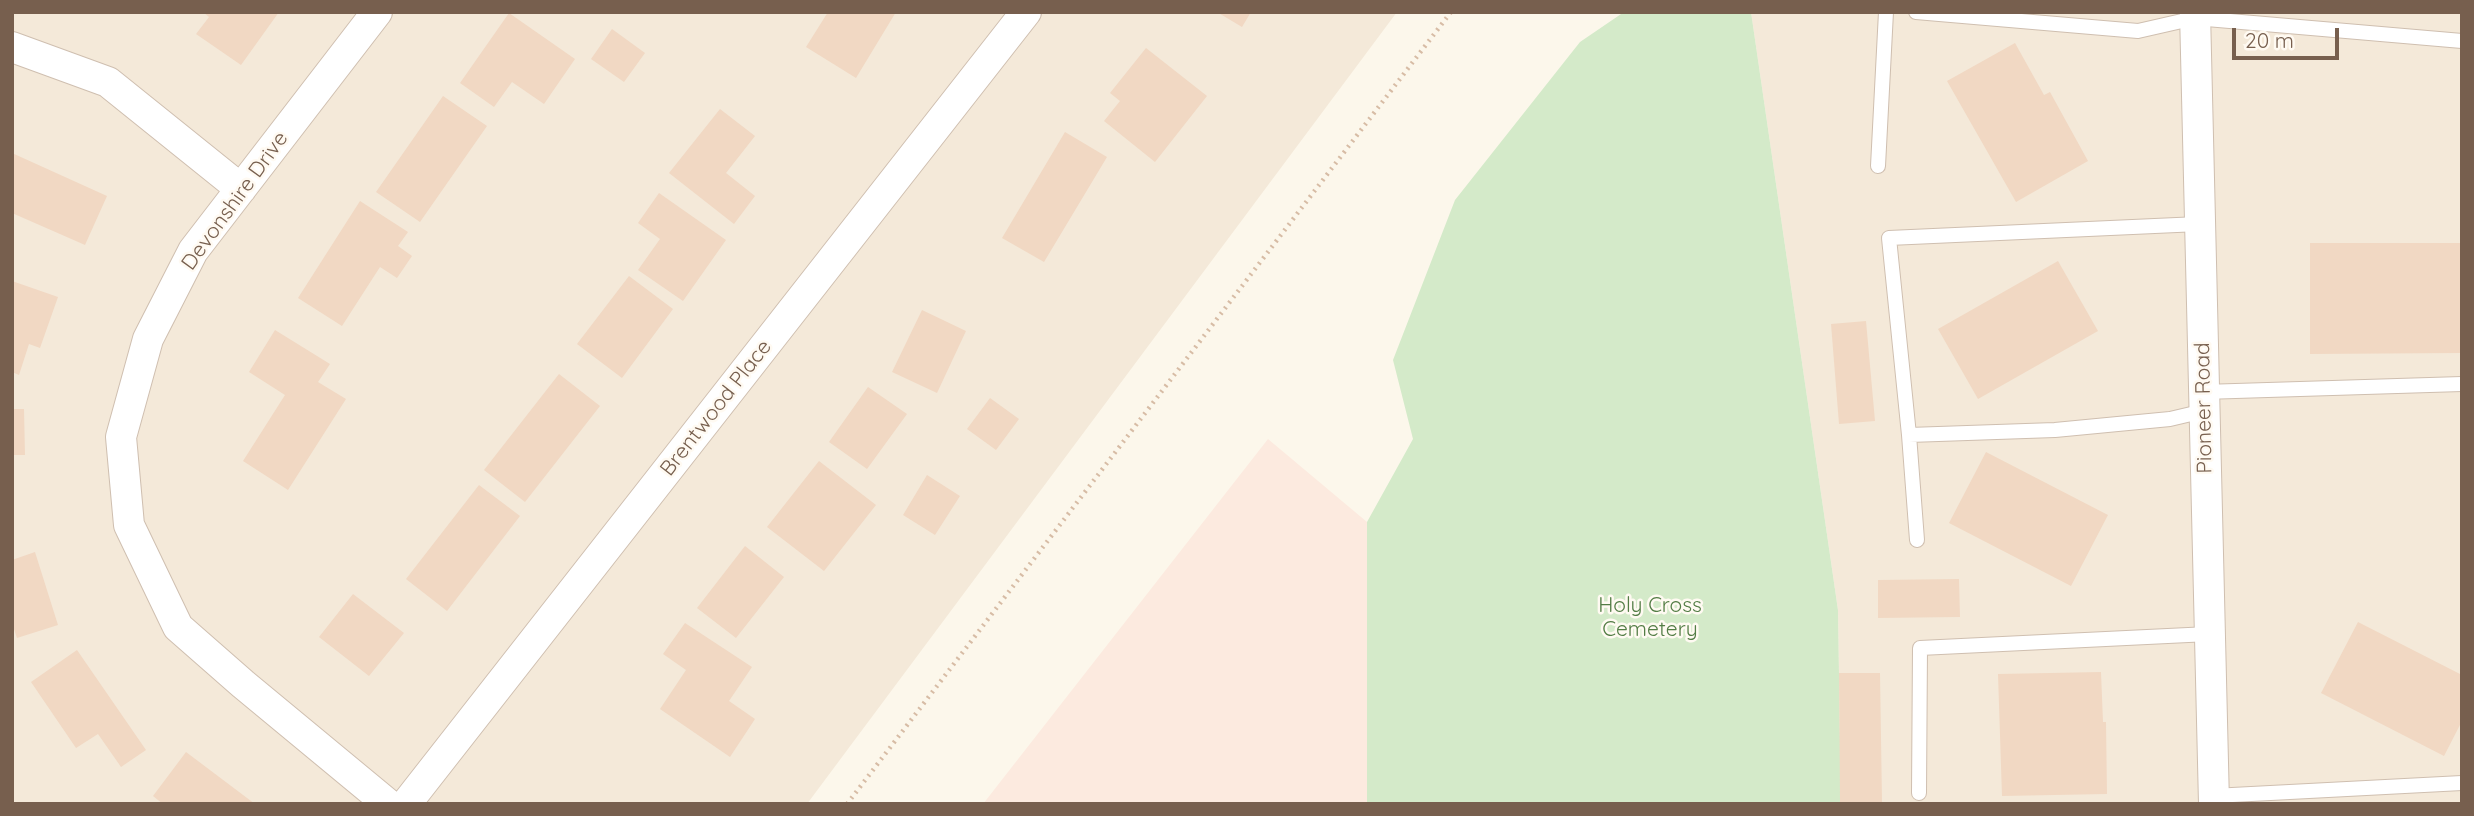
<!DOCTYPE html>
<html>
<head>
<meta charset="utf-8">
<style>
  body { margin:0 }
  #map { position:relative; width:2474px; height:816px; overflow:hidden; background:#fcf7eb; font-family:Quicksand,sans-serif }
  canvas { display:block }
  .frame { position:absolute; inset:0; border:14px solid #775f4e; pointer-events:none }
  .scale { position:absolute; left:2232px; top:28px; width:107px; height:32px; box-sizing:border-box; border:4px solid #775f4e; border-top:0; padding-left:9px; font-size:21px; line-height:24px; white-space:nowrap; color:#775f4e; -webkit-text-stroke:5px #fffaf2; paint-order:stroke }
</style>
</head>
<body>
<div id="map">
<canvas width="2474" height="816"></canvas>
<div class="frame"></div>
<div class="scale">20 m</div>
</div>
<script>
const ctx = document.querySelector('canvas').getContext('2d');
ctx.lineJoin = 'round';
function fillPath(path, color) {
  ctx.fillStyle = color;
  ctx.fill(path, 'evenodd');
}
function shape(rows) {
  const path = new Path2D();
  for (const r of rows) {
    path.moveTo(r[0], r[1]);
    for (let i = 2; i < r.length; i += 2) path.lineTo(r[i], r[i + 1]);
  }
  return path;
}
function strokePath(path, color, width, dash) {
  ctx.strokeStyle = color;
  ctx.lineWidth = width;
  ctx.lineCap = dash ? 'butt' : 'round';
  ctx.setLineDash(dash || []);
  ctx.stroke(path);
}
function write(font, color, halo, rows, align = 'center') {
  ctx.font = font + ' Quicksand,sans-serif';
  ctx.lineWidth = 5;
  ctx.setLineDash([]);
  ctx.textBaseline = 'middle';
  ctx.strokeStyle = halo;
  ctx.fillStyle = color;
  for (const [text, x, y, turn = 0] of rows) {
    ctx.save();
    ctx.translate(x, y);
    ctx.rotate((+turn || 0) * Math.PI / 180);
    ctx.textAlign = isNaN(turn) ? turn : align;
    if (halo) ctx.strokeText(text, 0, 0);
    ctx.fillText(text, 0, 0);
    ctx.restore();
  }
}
fillPath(shape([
  [12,12,1397,12,807,804,12,804],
  [1751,12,2462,12,2462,804,1841,804,1838,610]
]), '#f4e9d9');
fillPath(shape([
  [1268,439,1367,522,1367,804,983,804]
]), '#fceadf');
fillPath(shape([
  [1624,12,1751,12,1838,610,1841,804,1367,804,1367,522,1413,439,1393,360,1455,200,1580,42]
]), '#d4eac9');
fillPath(shape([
  [203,12,279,12,241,65,196,34,209,17],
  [828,12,896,12,856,78,806,47],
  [1217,12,1251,12,1242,27],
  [509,13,575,59,544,104,512,82,494,107,460,83],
  [612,29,645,53,624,82,591,59],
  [2015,43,2044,95,2050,92,2088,161,2016,202,1947,81],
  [1146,48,1207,96,1155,162,1104,121,1120,101,1110,93],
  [443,96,487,126,420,222,376,192],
  [720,109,755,136,726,173,755,196,734,224,669,173],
  [1065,132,1107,157,1044,262,1002,238],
  [12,153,107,196,85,245,12,213],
  [659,193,726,240,683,301,638,270,660,239,638,223],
  [360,201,408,232,398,246,412,256,397,278,380,267,342,326,298,298],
  [2310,243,2462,243,2462,353,2310,354],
  [2058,261,2098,331,1978,399,1938,329],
  [629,276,673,309,622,378,577,344],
  [12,281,58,297,40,348,29,344,19,375,12,372],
  [922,310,966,331,937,393,892,372],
  [1866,321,1875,421,1839,424,1831,324],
  [275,330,330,364,318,382,346,399,288,490,243,461,285,395,249,372],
  [559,374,600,406,525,502,484,470],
  [868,387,907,414,867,469,829,442],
  [990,398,1019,419,996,450,967,429],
  [12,409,24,409,25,455,12,455],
  [1986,452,2108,515,2071,586,1949,523],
  [819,461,876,505,824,571,767,527],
  [927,475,960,496,935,535,903,515],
  [479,485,520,516,447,611,406,579],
  [745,546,784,577,736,638,697,608],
  [35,552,58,625,17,638,12,623,12,560],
  [1959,579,1960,617,1878,618,1878,580],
  [353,594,404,633,369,676,319,637],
  [2358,622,2462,675,2462,721,2444,756,2321,693],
  [685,623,752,667,729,701,755,719,730,757,660,709,686,670,663,654],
  [77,650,146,750,121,767,98,734,76,748,31,682],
  [2101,672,2103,722,2106,722,2107,794,2002,796,1998,674],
  [1839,673,1880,673,1882,802,1840,803],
  [186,752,255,804,163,804,153,796]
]), '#f1d8c3');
const service = shape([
  [1916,12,2138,31,2195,18,2462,41],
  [1878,166,1886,12],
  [2203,392,2462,384],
  [1909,435,1889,238,2199,224],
  [1917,540,1909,435,2055,430,2170,419,2204,411],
  [1919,793,1920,648,2209,634],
  [2213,796,2462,783]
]);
const minor = shape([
  [377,12,193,251,148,339,121,437,129,525,178,627,243,684,388,804],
  [2195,12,2214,804],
  [12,47,108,82,241,189],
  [406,804,1026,12]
]);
strokePath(service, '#cfbfb0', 16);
strokePath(minor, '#cfbfb0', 32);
strokePath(shape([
  [847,804,1451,12]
]), '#d7bca5', 4.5, [2, 5]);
strokePath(service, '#fff', 14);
strokePath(minor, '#fff', 30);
write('21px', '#775f4e', '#fffaf2', [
  ["Devonshire Drive",235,201,-54],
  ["Brentwood Place",716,408,-52],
  ["Pioneer Road",2204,408,-91]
]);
write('21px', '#537d45', '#fffaf2', [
  ["Holy Cross",1650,606],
  ["Cemetery",1650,630]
]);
</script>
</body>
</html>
